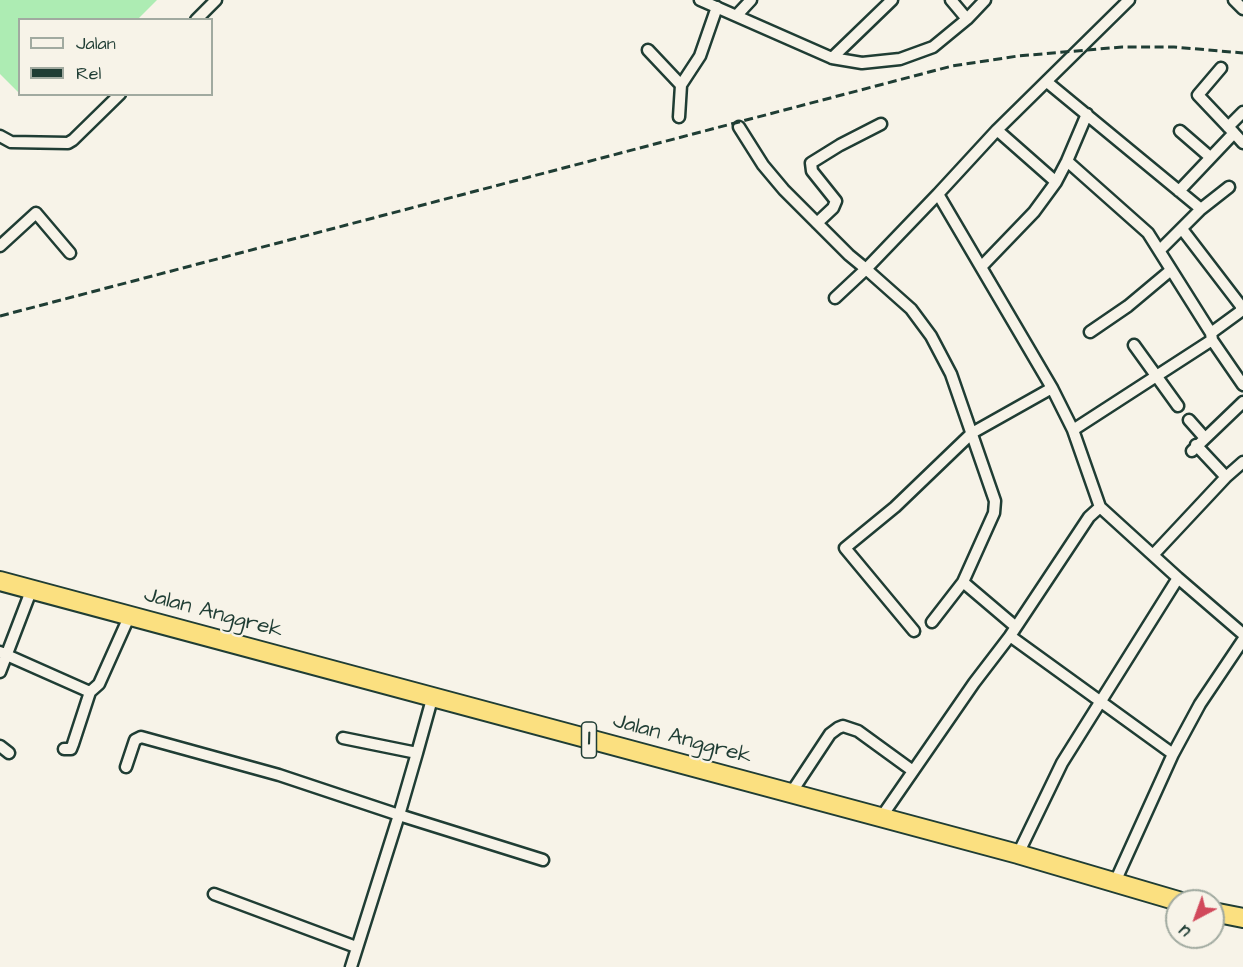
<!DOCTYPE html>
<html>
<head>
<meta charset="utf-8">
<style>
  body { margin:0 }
  #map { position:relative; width:1243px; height:967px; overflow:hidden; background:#f7f3e8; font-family:"Architects Daughter",sans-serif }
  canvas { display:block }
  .legend { position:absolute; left:18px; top:18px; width:195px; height:78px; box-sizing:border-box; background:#f7f3e8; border:2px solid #a1aaa0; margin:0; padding:8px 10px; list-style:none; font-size:18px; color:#1f3d34 }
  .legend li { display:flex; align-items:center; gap:12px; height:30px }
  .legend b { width:30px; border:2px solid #a1aaa0 }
  .north { position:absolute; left:1165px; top:889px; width:60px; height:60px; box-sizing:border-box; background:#f7f3e8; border:2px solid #a1aaa0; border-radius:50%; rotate:221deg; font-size:16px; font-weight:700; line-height:24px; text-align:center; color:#1f3d34 }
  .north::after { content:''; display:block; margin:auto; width:21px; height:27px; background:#d1495b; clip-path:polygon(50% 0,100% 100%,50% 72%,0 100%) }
</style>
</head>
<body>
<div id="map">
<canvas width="1243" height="967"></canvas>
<ul class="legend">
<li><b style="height:8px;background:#f7f3e8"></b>Jalan</li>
<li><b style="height:8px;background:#1f3d34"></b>Rel</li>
</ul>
<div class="north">U</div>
</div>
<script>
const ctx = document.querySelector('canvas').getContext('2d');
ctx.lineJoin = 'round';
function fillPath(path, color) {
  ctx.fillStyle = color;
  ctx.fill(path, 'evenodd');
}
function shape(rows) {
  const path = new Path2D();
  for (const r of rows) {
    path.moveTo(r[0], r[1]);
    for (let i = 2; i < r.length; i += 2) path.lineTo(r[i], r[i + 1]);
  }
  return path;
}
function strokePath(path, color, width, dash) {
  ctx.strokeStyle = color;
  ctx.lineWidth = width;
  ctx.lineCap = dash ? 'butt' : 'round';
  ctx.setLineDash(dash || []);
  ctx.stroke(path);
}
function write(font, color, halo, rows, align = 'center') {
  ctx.font = font + ' "Architects Daughter",sans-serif';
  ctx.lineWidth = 4.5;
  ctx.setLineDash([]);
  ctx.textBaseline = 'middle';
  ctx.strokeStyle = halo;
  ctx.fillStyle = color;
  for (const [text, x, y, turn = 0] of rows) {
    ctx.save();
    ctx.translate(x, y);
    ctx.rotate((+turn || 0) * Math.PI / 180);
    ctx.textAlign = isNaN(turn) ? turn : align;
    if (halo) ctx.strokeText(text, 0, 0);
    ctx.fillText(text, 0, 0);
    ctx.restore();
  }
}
fillPath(shape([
  [0,0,157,0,138,19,20,20,19,93,0,74]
]), '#adecb3');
const minor = shape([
  [700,0,832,58,862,63,900,59,933,47,967,19,985,0],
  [951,0,967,19],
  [1129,0,997,130,938,194,1052,388,1073,430,1100,507,1178,578,1243,634],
  [1234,0,1243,9],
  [737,15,751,0],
  [196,20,216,0],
  [648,50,681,85,700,56,717,7],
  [832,58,892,0],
  [1221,68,1198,95,1234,133],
  [1047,82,1201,209,1160,250],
  [679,117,681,85],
  [739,127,763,165,784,190,849,255,866,269,835,298],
  [1228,127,1243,112],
  [997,130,1056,182],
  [1180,131,1210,157],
  [0,136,11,142,68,143,73,140,120,94],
  [1067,161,1148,233,1211,333,1212,340,1073,430],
  [1179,191,1234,133,1243,143],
  [938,194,866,269,911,309,931,336,951,374,995,501,994,513,963,582,1016,627],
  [1201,209,1229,187],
  [817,223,833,208,836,201,812,171,811,163,840,145,881,124],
  [1182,229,1241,306,1241,311,1237,314,1211,333],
  [0,246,36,213,70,253],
  [982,266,1034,212,1056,182,1067,161,1087,114],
  [1090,332,1128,306,1171,270],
  [1212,340,1243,385],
  [1134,345,1178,406],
  [1189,420,1204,437],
  [1196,445,1226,477],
  [1192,451,1243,402],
  [1153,555,1226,477,1243,462],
  [932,622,963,582],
  [914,631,845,548,895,507,972,433,1052,388],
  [1010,636,1173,754],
  [0,652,90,692,99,684,129,617],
  [0,672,31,591],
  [343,738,417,753,432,699],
  [0,746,9,753],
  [64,749,71,749,73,744,90,692],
  [417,753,399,815,543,860],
  [126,767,135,740,141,737,279,775,399,815,351,967],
  [791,793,830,734,838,728,843,726,858,731,913,771],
  [880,819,974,683,1010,636,1089,517,1100,507],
  [1018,854,1062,763,1178,578],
  [1115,882,1173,754,1200,704,1243,640],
  [214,894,356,947]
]);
const trunk = shape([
  [0,581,1018,854,1178,901],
  [1213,912,1243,918]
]);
strokePath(minor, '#1f3d34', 15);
strokePath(trunk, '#1f3d34', 22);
strokePath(minor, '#f7f3e8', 10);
strokePath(trunk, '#fbe080', 18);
strokePath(shape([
  [0,316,952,66,1018,56,1122,47,1174,47,1243,53]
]), '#1f3d34', 3, [9, 4.5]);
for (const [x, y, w] of [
  [589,740,15]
]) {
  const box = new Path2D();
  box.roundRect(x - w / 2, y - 18, w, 36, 4.5);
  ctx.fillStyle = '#f7f3e8';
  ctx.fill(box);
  strokePath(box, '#1f3d34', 1.5);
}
write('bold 21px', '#1f3d34', null, [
  ["1",589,740]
]);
write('22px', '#1f3d34', '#f7f3e8', [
  ["Jalan Anggrek",213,614,15],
  ["Jalan Anggrek",682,740,15]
]);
</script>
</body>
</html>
